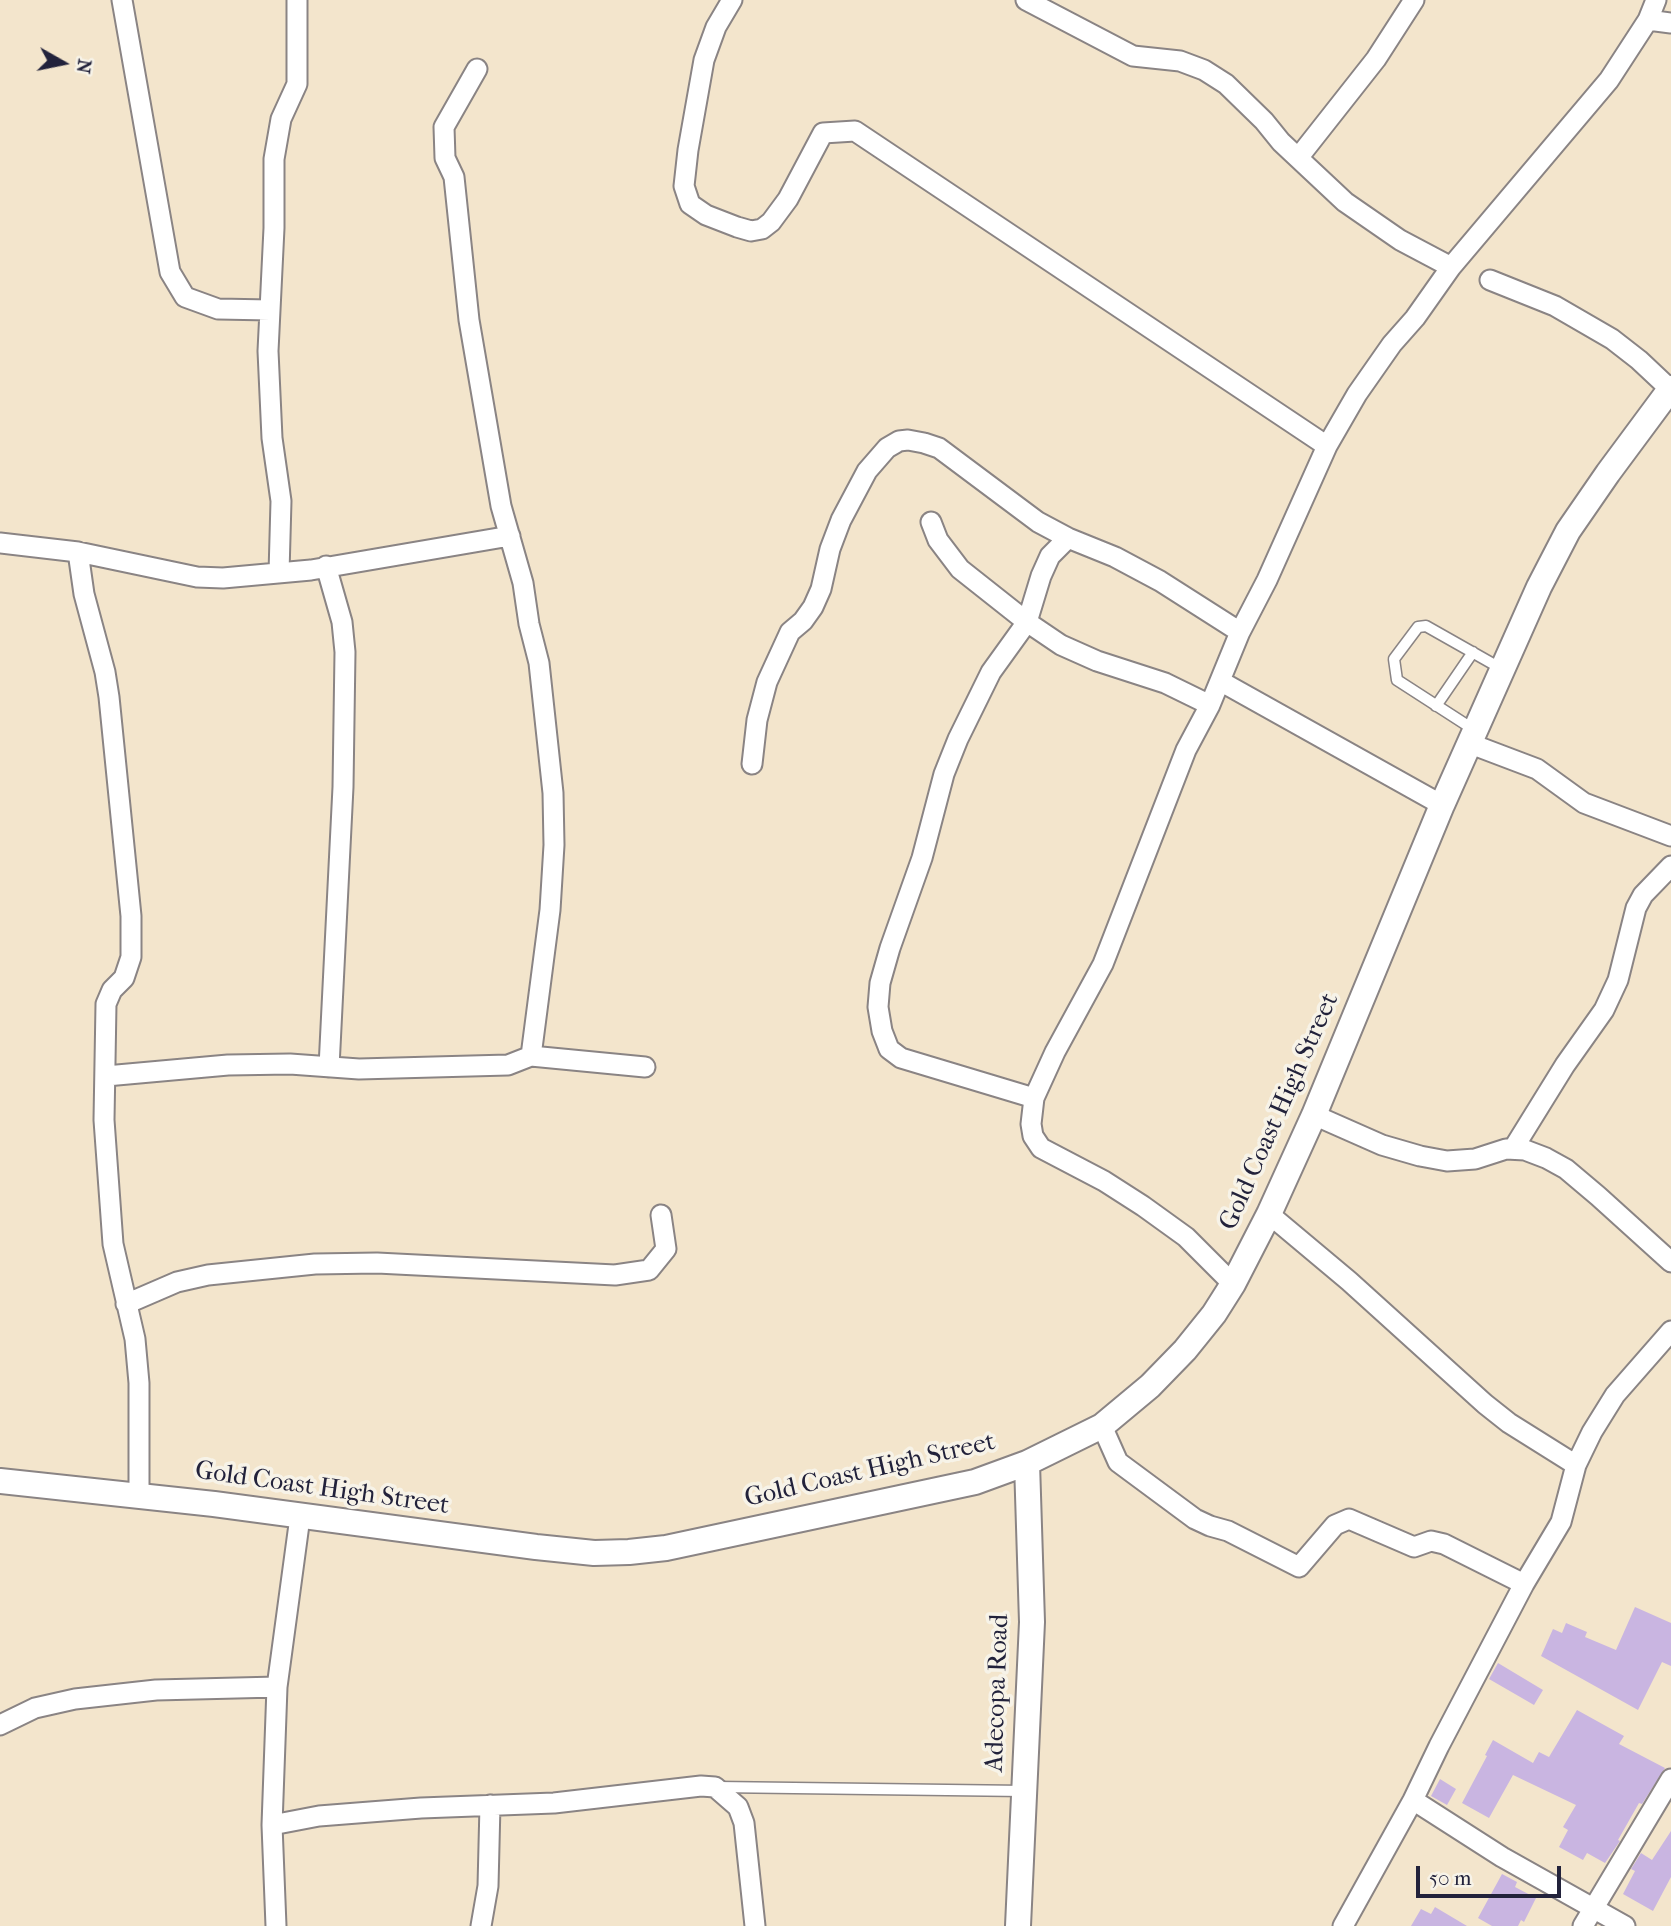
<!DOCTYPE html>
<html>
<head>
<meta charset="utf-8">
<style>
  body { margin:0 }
  #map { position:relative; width:1671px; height:1926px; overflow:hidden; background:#f3e5cc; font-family:"IM FELL French Canon",serif }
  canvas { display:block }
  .north { position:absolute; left:28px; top:28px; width:70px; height:70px; -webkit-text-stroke:5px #f7f3e8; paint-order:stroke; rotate:99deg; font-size:19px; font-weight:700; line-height:28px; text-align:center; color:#22223b }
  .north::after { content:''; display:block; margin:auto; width:24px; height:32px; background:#22223b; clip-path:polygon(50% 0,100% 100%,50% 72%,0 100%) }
  .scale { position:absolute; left:1416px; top:1866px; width:145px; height:32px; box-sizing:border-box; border:4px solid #22223b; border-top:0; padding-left:9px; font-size:21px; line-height:24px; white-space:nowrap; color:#22223b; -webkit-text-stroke:5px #f7f3e8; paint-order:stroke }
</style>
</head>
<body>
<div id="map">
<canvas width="1671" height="1926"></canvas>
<div class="north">N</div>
<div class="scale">50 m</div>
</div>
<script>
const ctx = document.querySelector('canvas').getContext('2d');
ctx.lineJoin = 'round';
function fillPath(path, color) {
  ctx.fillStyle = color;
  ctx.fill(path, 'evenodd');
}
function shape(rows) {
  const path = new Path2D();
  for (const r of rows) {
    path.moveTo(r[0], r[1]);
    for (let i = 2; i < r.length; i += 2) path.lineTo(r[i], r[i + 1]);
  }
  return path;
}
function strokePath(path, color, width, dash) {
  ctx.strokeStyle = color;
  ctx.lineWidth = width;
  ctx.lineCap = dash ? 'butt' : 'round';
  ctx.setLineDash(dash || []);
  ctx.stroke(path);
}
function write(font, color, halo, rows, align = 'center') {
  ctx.font = font + ' "IM FELL French Canon",serif';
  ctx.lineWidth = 7;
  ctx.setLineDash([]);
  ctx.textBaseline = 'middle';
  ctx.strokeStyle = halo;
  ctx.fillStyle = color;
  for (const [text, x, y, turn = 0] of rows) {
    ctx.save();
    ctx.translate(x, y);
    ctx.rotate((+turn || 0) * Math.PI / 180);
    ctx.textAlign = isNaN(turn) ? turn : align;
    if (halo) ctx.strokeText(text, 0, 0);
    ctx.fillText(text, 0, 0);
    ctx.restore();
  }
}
fillPath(shape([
  [1635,1607,1671,1623,1671,1666,1662,1662,1638,1710,1541,1656,1553,1629,1562,1633,1566,1623,1587,1632,1585,1637,1616,1650],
  [1498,1663,1543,1690,1534,1705,1489,1679],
  [1577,1710,1624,1736,1619,1744,1665,1768,1642,1804,1639,1803,1618,1840,1620,1841,1605,1863,1587,1853,1583,1860,1559,1847,1568,1830,1563,1827,1576,1805,1513,1775,1489,1818,1462,1803,1487,1756,1485,1755,1493,1740,1533,1763,1539,1752,1549,1757],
  [1440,1779,1456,1789,1447,1805,1431,1796],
  [1671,1831,1671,1877,1653,1911,1623,1894,1635,1871,1631,1869,1641,1853,1652,1860],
  [1502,1874,1517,1882,1515,1887,1536,1898,1524,1922,1521,1920,1518,1926,1492,1926,1478,1918],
  [1435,1907,1467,1926,1411,1926,1421,1909,1431,1914]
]), '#c9b5e1');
const service = shape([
  [1436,706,1473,652],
  [1476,731,1397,680,1394,659,1418,627,1426,626,1502,669],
  [717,1787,1024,1791]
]);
const minor = shape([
  [122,0,170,272,185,297,218,309,270,310],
  [732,0,716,27,704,60,688,150,684,186,690,204,706,215,737,227,751,231,762,229,771,222,788,199,823,133,855,131,1327,446],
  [1026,0,1133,56,1180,61,1204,70,1226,84,1264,121,1281,142,1345,202,1400,240,1451,267],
  [1648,20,1671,23],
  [477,69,444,127,445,158,454,177,469,320,501,506,523,583,529,624,539,663,553,793,554,845,550,910,531,1056],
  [1298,158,1376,59,1414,0],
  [1490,280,1555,306,1612,339,1639,360,1670,389],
  [931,522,938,540,960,569,1027,622,1061,645,1097,661,1165,683,1210,705],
  [0,543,78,552,197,577,223,578,311,570,510,536],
  [78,552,84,594,105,672,109,697,131,916,131,957,124,978,112,990,106,1004,104,1120,113,1244,135,1339,139,1383,139,1495],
  [326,566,342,622,345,652,343,787,329,1067],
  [279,573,281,501,272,438,268,351,274,228,274,159,281,119,297,84,297,0],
  [1220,681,1442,805],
  [1471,744,1537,769,1584,803,1671,836],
  [752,764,757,720,767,682,790,632,803,621,813,607,821,589,830,549,841,520,867,471,887,448,899,441,908,440,924,443,939,448,1038,522,1068,538,1115,557,1160,581,1240,632],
  [106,1076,228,1065,290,1064,359,1069,508,1065,531,1056,645,1067],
  [1034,1098,901,1058,889,1049,882,1031,878,1007,880,983,890,948,922,858,944,774,958,739,991,672,1027,622,1041,576,1050,556,1068,538],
  [1314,1115,1382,1145,1420,1156,1447,1161,1475,1159,1506,1149,1525,1150,1546,1158,1566,1169,1598,1196,1671,1262],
  [1513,1149,1565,1065,1604,1010,1618,980,1636,908,1643,895,1671,866],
  [1269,1214,1349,1281,1485,1404,1509,1423,1576,1465],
  [1233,1284,1186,1237,1143,1206,1104,1181,1041,1148,1033,1136,1031,1124,1034,1098,1055,1052,1103,964,1186,750,1210,705,1240,632,1267,580,1327,446,1357,394,1392,344,1415,318,1451,267,1609,80,1648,20,1656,0],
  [126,1304,177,1282,208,1275,315,1264,377,1263,615,1275,649,1270,666,1249,661,1215],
  [1102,1426,1118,1462,1195,1519,1210,1526,1228,1531,1299,1567,1335,1525,1349,1519,1414,1547,1431,1541,1444,1544,1524,1584],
  [0,1725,35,1708,75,1699,156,1690,277,1687],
  [1413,1800,1502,1857,1625,1926],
  [272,1825,319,1816,421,1808,554,1803,701,1786,715,1787,738,1807,744,1823,755,1926],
  [276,1926,272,1825,277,1687,300,1517],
  [481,1926,488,1886,490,1805],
  [1343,1926,1413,1800,1439,1746,1524,1584,1561,1522,1576,1465,1592,1432,1615,1395,1671,1331],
  [1583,1926,1671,1779]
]);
const tertiary = shape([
  [0,1481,214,1504,536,1547,594,1553,629,1552,666,1548,975,1482,1027,1463,1102,1426,1150,1386,1185,1350,1214,1314,1233,1284,1269,1214,1314,1115,1442,805,1539,587,1568,531,1608,473,1671,388],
  [1018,1926,1032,1622,1027,1463]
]);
strokePath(service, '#8a8484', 13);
strokePath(minor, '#8a8484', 23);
strokePath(tertiary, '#8a8484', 28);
strokePath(service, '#fff', 10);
strokePath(minor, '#fff', 19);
strokePath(tertiary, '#fff', 24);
write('26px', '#22223b', '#f7f3e8', [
  ["Gold Coast High Street",1280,1112,-66],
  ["Gold Coast High Street",870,1471,-13],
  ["Gold Coast High Street",322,1489,8],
  ["Adecopa Road",998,1693,-88]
]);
</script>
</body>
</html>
